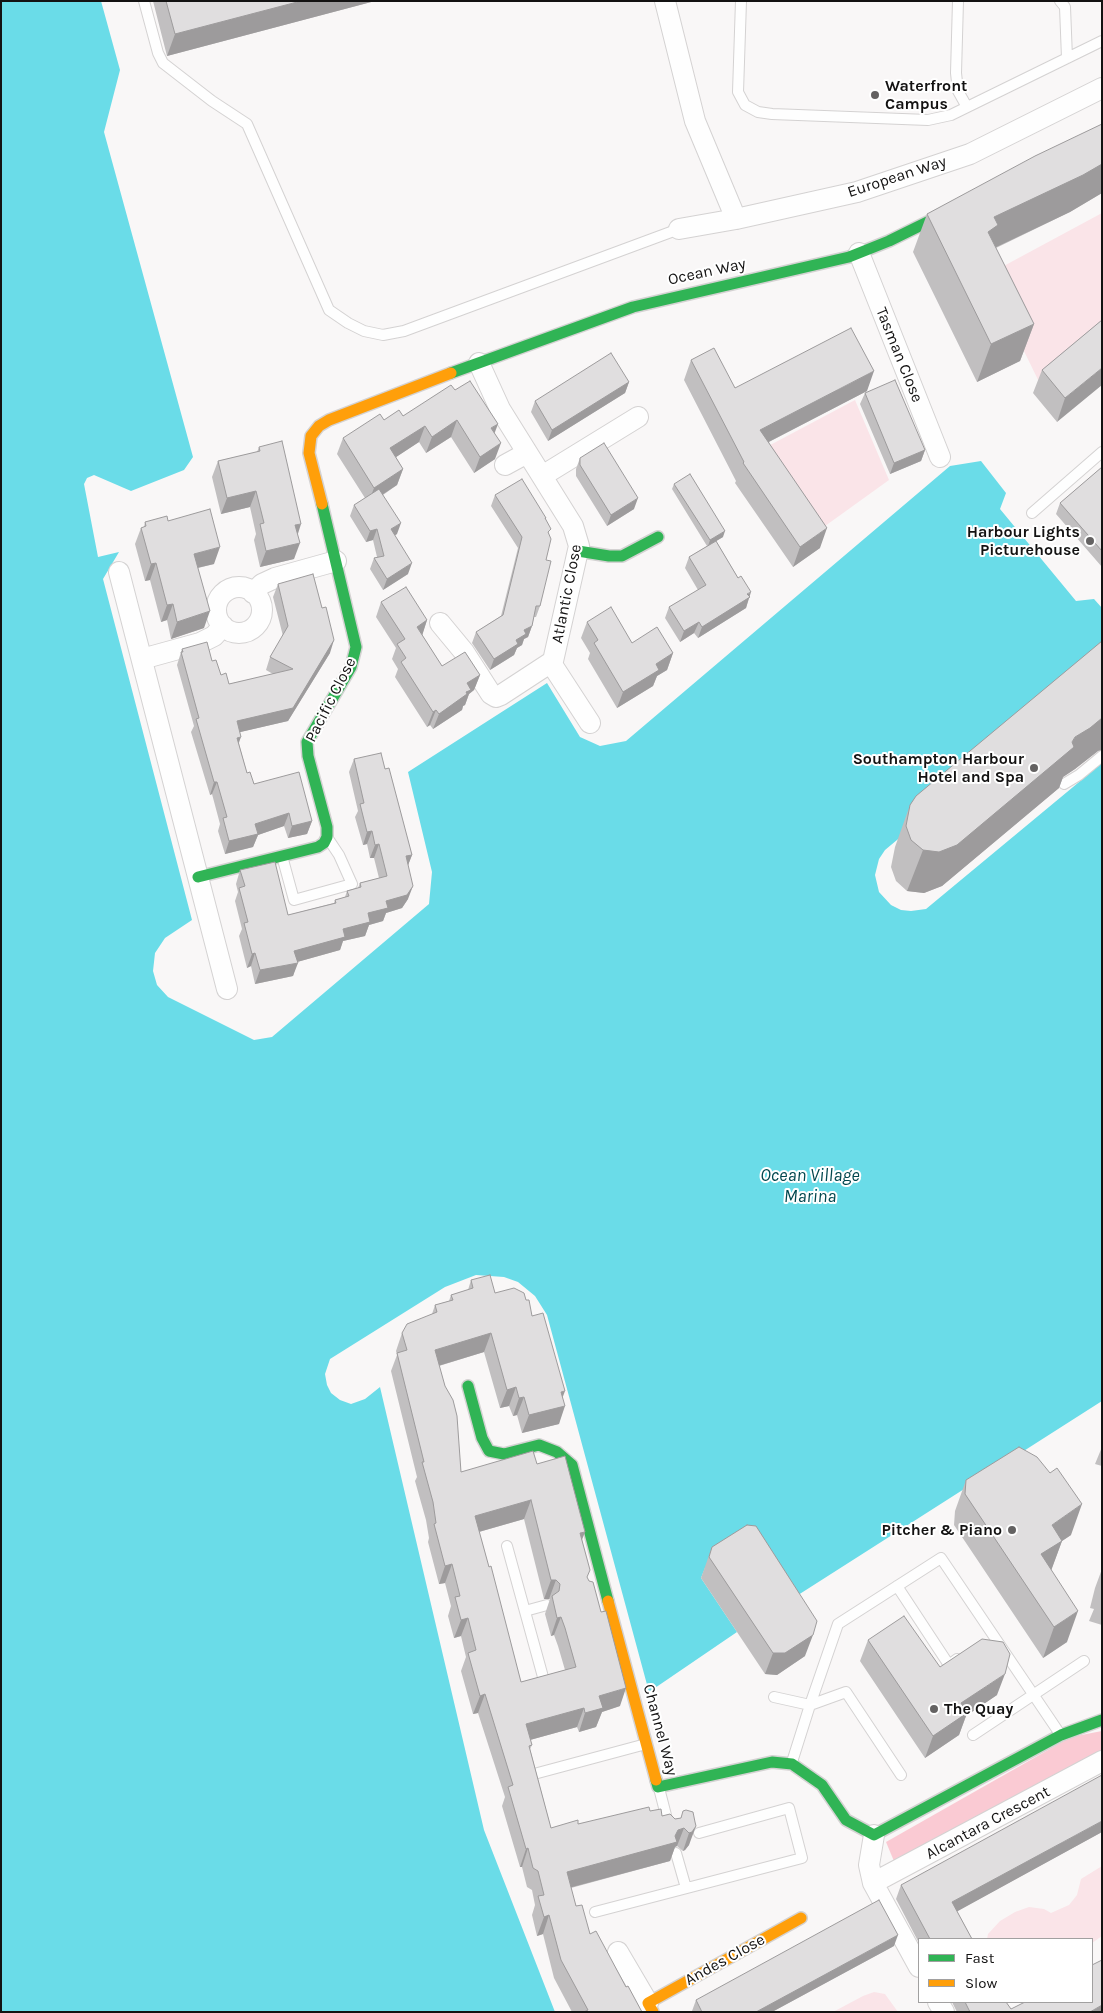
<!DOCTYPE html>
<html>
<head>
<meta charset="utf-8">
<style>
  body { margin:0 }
  #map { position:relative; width:1103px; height:2013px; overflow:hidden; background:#f9f7f7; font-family:Karla,sans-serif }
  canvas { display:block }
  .frame { position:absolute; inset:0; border:2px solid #131212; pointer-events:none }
  .legend { position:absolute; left:918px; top:1938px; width:175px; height:65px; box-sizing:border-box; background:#fff; border:1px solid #a1a0a0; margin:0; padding:6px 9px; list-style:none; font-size:15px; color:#131212 }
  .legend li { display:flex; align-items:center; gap:10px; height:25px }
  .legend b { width:25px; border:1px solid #a1a0a0 }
</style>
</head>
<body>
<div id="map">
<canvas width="1103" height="2013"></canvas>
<div class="frame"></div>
<ul class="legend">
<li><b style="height:6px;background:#30b455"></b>Fast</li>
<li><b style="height:6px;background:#ff9f0a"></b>Slow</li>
</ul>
</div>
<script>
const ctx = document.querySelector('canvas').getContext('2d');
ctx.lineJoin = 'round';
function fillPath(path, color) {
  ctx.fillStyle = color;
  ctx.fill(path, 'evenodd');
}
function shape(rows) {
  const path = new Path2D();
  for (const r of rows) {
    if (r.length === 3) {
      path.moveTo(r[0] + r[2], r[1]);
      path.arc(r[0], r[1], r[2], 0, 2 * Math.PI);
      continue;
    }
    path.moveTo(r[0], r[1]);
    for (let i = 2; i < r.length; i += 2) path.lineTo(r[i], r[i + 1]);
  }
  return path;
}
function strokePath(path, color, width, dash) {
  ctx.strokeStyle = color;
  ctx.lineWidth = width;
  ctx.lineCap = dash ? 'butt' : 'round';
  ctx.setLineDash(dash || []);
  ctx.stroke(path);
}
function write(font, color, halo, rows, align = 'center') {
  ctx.font = font + ' Karla,sans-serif';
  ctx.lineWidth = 4;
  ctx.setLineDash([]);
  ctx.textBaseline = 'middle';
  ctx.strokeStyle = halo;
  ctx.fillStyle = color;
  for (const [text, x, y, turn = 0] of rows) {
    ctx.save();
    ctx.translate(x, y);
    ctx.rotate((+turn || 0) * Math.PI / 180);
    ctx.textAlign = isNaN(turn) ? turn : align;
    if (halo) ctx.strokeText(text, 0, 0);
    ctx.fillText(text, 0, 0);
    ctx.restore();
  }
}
fillPath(shape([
  [1102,213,1102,333,1041,386,987,275],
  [855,400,889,480,814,534,757,452],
  [1102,1866,1102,1936,1092,1943,1092,1939,987,1939,988,1934,1000,1921,1015,1912,1029,1907,1044,1909,1051,1913,1069,1905,1077,1895,1081,1879],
  [874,1992,885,1994,898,2012,833,2012,863,1996]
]), '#fae4e8');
fillPath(shape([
  [1102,1731,1102,1763,896,1866,886,1842,1071,1737]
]), '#facad3');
fillPath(shape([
  [1,1,101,1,120,70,104,132,193,457,184,470,131,491,94,475,87,478,84,484,98,557,119,552,103,579,192,920,165,938,155,953,153,971,157,985,168,997,254,1040,272,1037,429,904,432,872,408,772,547,683,580,737,600,746,626,741,950,466,981,461,1006,493,1000,509,1076,601,1094,599,1102,608,1102,669,885,850,879,859,875,875,879,892,891,905,901,910,911,911,926,909,1102,763,1102,1401,784,1604,705,1568,701,1578,737,1632,649,1692,547,1315,535,1296,518,1282,504,1277,476,1275,445,1287,330,1359,325,1374,327,1385,331,1393,340,1400,351,1404,365,1399,380,1387,484,1830,555,2012,1,2012]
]), '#6adce8');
const lane = shape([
  [144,1,158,53,163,63,212,101,247,124,329,310,348,323,364,331,383,335,404,331,679,229],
  [741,1,738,92,745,105,758,112,772,114,928,120,951,115,1102,41],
  [958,1,956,73,958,91,967,107],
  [1060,1,1065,7,1067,58],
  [1032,513,1102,452],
  [1064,784,1079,775,1102,756],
  [282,856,294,900,352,884,339,855,329,840],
  [507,1546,543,1677],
  [897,1586,949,1665,957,1659],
  [525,1611,547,1605],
  [774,1697,810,1705,846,1692,901,1775],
  [973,1735,1084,1661],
  [792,1762,810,1705,838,1624,941,1558,1060,1734],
  [534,1774,646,1744],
  [659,1788,669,1827],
  [676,1853,686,1888],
  [595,1912,802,1858,789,1808,699,1833]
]);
const street = shape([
  [665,1,695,121,736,219],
  [679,229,736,219,857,192,970,154,1102,88],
  [859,253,940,457],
  [505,465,527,453],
  [542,476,638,417],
  [119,572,227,989],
  [239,610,23],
  [253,593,262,584,275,578,336,561],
  [440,623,464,652,491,694,496,697,501,695,553,661,579,546,573,526,500,409,479,363],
  [142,659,200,643,214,636,223,626],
  [551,663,590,723],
  [874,1835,869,1865,873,1883,919,1967],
  [873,1883,1102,1761],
  [618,1952,648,2003],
  [938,2002,944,2012]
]);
const fast = shape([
  [451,373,633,307,849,257,889,241,956,208],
  [578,551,609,556,622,556,658,537],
  [198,877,318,847,324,843,327,837,327,827,308,756,307,742,351,667,356,647,322,504],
  [468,1386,482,1438,489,1451,504,1454,539,1445,557,1452,572,1465,608,1601],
  [656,1780,658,1787,772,1762,792,1764,822,1785,846,1820,874,1835,1061,1735,1102,1720]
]);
const slow = shape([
  [322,504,309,453,311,436,319,426,329,420,451,373],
  [608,1601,656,1780],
  [653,2012,648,2003,801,1918]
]);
strokePath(lane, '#d4d2d2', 12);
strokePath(street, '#d4d2d2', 22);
strokePath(fast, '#d4d2d2', 14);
strokePath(slow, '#d4d2d2', 14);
strokePath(lane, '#fefefe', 10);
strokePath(street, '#fefefe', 20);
strokePath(fast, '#30b455', 11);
strokePath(slow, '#ff9f0a', 11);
fillPath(shape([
  [153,1,375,1,167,56],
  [1102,124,1102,193,1070,212,996,248,1034,324,1020,361,977,382,913,252,927,214],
  [1102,320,1057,422,1033,393,1042,370],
  [691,360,735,388,867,391,769,442,820,548,793,567,735,483,736,481,684,380],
  [629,382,625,393,548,441,531,412,535,401],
  [455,390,494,433,495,459,474,473,451,437,426,453,419,442,396,457,403,469,397,485,383,495,397,534,395,535,408,574,383,590,370,569,374,558,377,557,373,540,366,542,350,516,354,505,365,498,337,454,343,438,384,420,403,416],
  [865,393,925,450,921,461,890,474,860,404],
  [259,447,298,534,294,559,260,567,254,540,256,534,250,507,221,514,212,477,218,461,257,452],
  [580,458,634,509,607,526,576,476,576,469],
  [1102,467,1102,567,1056,514,1060,503],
  [674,484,723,537,716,541,749,596,746,608,698,638,694,633,680,642,665,618,669,607,698,590,685,568,689,557,707,546,672,489],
  [495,495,546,518,546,520,549,535,540,606,536,617,534,617,532,626,528,637,524,639,522,645,517,648,514,655,490,670,472,643,476,632,501,616,518,548,491,506],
  [168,521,214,564,198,568,204,628,171,639,167,620,161,622,150,580,145,581,135,544,141,528,144,527,145,522],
  [278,584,330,653,288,721,240,732,239,744,247,773,254,784,312,821,307,834,288,838,284,826,258,835,253,847,225,854,218,831,220,824,212,794,210,795,191,732,194,726,177,665,182,649,212,661,221,675,229,684,273,674,266,670,270,657,283,636,273,597],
  [381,602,427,620,422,635,442,666,480,675,474,690,469,694,465,705,463,706,462,710,433,729,430,725,427,727,395,677,398,669,392,659,396,648,376,617],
  [587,622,632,643,673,653,667,670,657,676,653,686,617,708,588,659,590,653,581,638],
  [1098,751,1075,769,1063,777,1059,788,942,886,924,893,907,891,896,881,891,867,895,847,910,805],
  [354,759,385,769,412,855,408,865,408,899,402,908,386,913,383,921,369,925,365,936,343,941,340,950,297,962,293,976,255,984,251,966,247,968,239,936,242,929,235,901,238,892,236,884,240,870,288,915,334,903,335,900,345,897,347,891,358,888,360,883,379,878,374,858,370,858,367,844,363,845,355,817,358,811,349,772],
  [471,1280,495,1293,532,1316,563,1397,559,1424,522,1433,517,1415,513,1416,509,1406,500,1408,484,1352,439,1366,461,1472,537,1464,582,1539,587,1577,620,1706,602,1712,596,1727,579,1732,577,1727,530,1740,532,1745,530,1749,551,1828,578,1824,650,1811,662,1816,675,1819,681,1818,693,1812,689,1845,685,1850,683,1851,677,1846,675,1847,670,1861,571,1888,576,1906,590,1934,626,1987,642,2012,572,2012,554,1978,543,1934,537,1936,532,1915,535,1905,532,1890,527,1887,522,1867,520,1867,502,1806,505,1797,478,1713,473,1714,461,1671,466,1657,461,1636,454,1638,448,1616,451,1606,445,1583,439,1584,428,1542,429,1538,426,1520,415,1481,417,1477,391,1371,397,1355,396,1351,402,1333,432,1314,435,1305,449,1301,451,1295,468,1290],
  [524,1519,544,1599,550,1599,545,1614,551,1636,554,1635,558,1646,565,1670,521,1682,479,1532],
  [1102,1447,1102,1466,1095,1464],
  [966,1480,1071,1535,1062,1541,1051,1570,1067,1642,1043,1658,954,1525,955,1511],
  [712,1547,805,1656,777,1675,765,1674,701,1578],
  [1102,1569,1102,1625,1089,1621,1094,1609,1090,1608,1095,1588],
  [868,1640,940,1667,997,1695,966,1716,959,1735,925,1758,860,1661],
  [1102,1832,957,1911,972,1939,919,1939,919,1943,896,1899,901,1885],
  [894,1946,772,2012,692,2012,692,2011,696,2000],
  [952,2002,1006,2002,1011,2009,1102,2012,957,2012]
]), '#c1bfc0');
fillPath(shape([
  [301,1,375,1,167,56,175,34],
  [910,1,942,1,942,2],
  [1102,164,1102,193,1070,212,988,251,974,270,994,217],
  [1034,324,1020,361,977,382,991,344],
  [1102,368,1102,385,1057,422,1065,398],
  [874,371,867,391,753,450,760,430],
  [629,382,625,393,548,441,552,430],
  [457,420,451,437,426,453,432,437],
  [498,424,492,440,491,428],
  [425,426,419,442,384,465,390,448],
  [501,443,495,459,474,473,480,457],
  [925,450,921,461,890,474,894,463],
  [403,469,397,485,368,504,374,488],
  [256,491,250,507,221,514,227,498],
  [638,498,634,509,607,526,611,515],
  [401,523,397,534,387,540,391,529],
  [301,524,296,540,295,525],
  [827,528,820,548,793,567,800,547],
  [377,529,373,540,366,542,370,531],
  [725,531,723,537,708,546,710,540],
  [300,543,294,559,260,567,266,551],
  [220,547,214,564,188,570,194,554],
  [156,563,150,580,145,581,151,564],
  [412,563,408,574,383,590,387,579],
  [751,592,746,608,698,638,702,627],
  [173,604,167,620,161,622,167,605],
  [210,611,204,628,171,639,177,622],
  [427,620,422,636,417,627],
  [699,622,694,633,680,642,684,631],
  [532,626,528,637,524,639,522,645,517,648,514,655,490,670,494,659,516,640,524,630],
  [334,640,330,653,288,721,232,734,237,721],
  [673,653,667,670,657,676,653,686,617,708,623,692,656,664],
  [480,675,474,690,469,694,465,705,463,706,462,710,433,729,439,714,467,683],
  [436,710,430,725,427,727,433,712],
  [1102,718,1102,750,1098,751,1075,769,1063,777,1059,788,942,886,924,893,907,891,923,850,1072,742,1075,737],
  [241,737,236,750,237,738],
  [214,782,217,782,212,794,210,795],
  [289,813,284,826,258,835,253,847,225,854,229,841,255,824],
  [312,821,307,834,288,838,292,826],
  [372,831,367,844,363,845,367,832],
  [379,844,374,858,370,858,375,845],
  [412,855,407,868,406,856],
  [413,886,408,899,402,908,386,913,383,921,369,925,365,936,343,941,340,950,290,964,294,951,343,929,386,901],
  [255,953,251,966,247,968,252,954],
  [298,963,293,976,255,984,260,970],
  [491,1333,484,1352,428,1369,435,1350],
  [516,1387,509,1406,500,1408,507,1390],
  [565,1391,559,1407,565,1406,559,1424,522,1433,529,1415,561,1392],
  [524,1397,517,1415,513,1416,519,1398],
  [531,1500,524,1519,468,1535,475,1516],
  [1082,1504,1071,1535,1062,1541,1051,1571,1029,1585,1052,1525],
  [585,1532,578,1550,580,1533],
  [452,1564,445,1583,439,1584,445,1566],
  [551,1580,556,1580,549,1599,544,1599],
  [1078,1611,1067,1642,1043,1658,1054,1627],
  [561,1617,554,1635,551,1636,557,1618],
  [468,1618,461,1636,454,1638,461,1620],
  [813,1635,805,1656,777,1675,765,1674,773,1653],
  [1005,1674,997,1695,966,1716,959,1735,925,1758,933,1736,961,1703],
  [626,1688,620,1706,602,1712,596,1727,579,1732,585,1713,599,1696],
  [485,1694,478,1713,473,1714,480,1696],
  [584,1708,577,1727,519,1743,526,1724],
  [1102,1821,1102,1832,947,1917,952,1902],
  [696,1826,689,1845,685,1850,683,1851,689,1833],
  [684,1828,677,1846,675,1847,670,1861,561,1890,567,1872],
  [528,1848,522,1867,520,1867,526,1849],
  [549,1915,543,1934,537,1936,544,1917],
  [898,1935,894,1946,772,2012,756,2012],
  [1102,2005,1102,2012,1090,2012]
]), '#9d9b9c');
const building = shape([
  [166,1,301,1,175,34,166,1],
  [1102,124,1102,164,1083,175,994,217,998,225,988,232,1034,324,991,344,927,214,1035,156,1102,124],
  [1102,320,1102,368,1065,398,1042,370,1102,320],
  [851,328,874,371,760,430,827,528,800,547,743,463,744,462,691,360,714,348,735,388,851,328],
  [611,353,629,382,552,430,535,401,611,353],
  [895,380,925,450,894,463,865,393,895,380],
  [470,381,498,424,491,428,501,443,480,457,457,420,432,437,425,426,390,448,403,469,374,488,343,438,380,414,384,420,399,410,403,416,451,385,455,390,470,381],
  [282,441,301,524,295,525,300,543,266,551,260,524,264,523,256,491,227,498,218,461,260,451,259,447,282,441],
  [604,443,638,498,611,515,580,465,580,458,604,443],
  [1102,467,1102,551,1060,503,1102,467],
  [690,474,725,531,710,540,674,484,690,474],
  [522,479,546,518,545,518,551,529,548,532,551,539,546,560,551,561,540,606,536,606,532,626,524,630,526,634,516,640,518,644,494,659,476,632,503,615,522,537,495,495,522,479],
  [379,489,401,523,391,529,412,563,387,579,374,558,384,556,377,529,370,531,354,505,379,489],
  [210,509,220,547,194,554,210,611,177,622,173,604,167,605,156,563,151,564,141,528,146,526,145,522,167,516,168,521,210,509],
  [716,541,738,578,741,576,751,592,747,594,750,597,702,627,699,622,684,631,669,607,706,585,689,557,716,541],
  [313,574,322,608,326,607,334,640,293,708,237,721,241,737,237,738,247,773,250,772,254,784,299,772,312,821,292,826,289,813,255,824,258,834,229,841,223,818,227,817,217,782,214,782,196,719,199,718,181,652,183,652,182,649,207,642,212,661,216,660,221,675,226,673,229,684,293,669,270,657,288,626,278,584,313,574],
  [406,587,427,620,417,627,442,666,465,652,480,675,467,683,471,690,466,692,467,694,439,714,436,710,433,712,401,662,406,658,397,644,405,639,381,602,406,587],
  [611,607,632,643,657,627,673,653,656,664,659,670,623,692,594,643,598,640,587,622,611,607],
  [1102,641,1102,718,1090,728,1075,737,1072,742,1074,747,957,845,939,852,923,850,911,840,906,826,910,805,916,796,1102,641],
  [381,753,385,769,389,768,412,855,406,856,413,886,407,895,386,901,388,908,368,913,370,922,343,929,345,937,294,951,298,963,260,970,255,953,252,954,244,923,248,922,239,888,245,886,240,870,275,862,288,915,336,903,335,900,349,896,347,891,361,887,360,883,387,876,379,844,375,845,372,831,367,832,360,804,364,803,354,759,381,753],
  [490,1275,495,1293,514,1288,524,1293,526,1300,529,1300,532,1316,543,1313,565,1391,561,1392,565,1406,529,1415,524,1397,519,1398,516,1387,507,1390,491,1333,435,1350,445,1386,453,1400,457,1416,461,1472,533,1451,537,1464,565,1456,585,1532,580,1533,590,1570,587,1577,589,1581,593,1582,601,1612,606,1611,626,1688,599,1696,603,1708,585,1713,584,1708,526,1724,532,1745,529,1746,551,1828,578,1820,578,1824,649,1807,650,1811,661,1809,662,1816,670,1814,675,1819,681,1818,683,1811,686,1810,693,1812,695,1822,696,1826,692,1832,689,1833,684,1828,678,1830,675,1836,677,1842,567,1872,576,1906,582,1905,590,1934,596,1931,626,1987,628,1986,642,2012,584,2012,588,2010,561,1960,549,1915,544,1917,538,1896,544,1895,538,1871,533,1868,528,1848,526,1849,508,1787,513,1785,485,1694,480,1696,468,1653,476,1650,468,1618,461,1620,455,1597,460,1596,452,1564,445,1566,434,1524,436,1523,433,1502,422,1462,424,1462,397,1353,407,1350,402,1333,407,1324,437,1312,435,1305,453,1300,451,1295,473,1288,471,1280,490,1275],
  [531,1500,551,1580,556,1580,560,1584,559,1591,552,1596,557,1618,561,1617,565,1628,576,1667,521,1682,491,1566,489,1567,475,1516,531,1500],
  [1019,1447,1037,1457,1050,1473,1057,1468,1082,1504,1052,1525,1062,1541,1041,1554,1078,1611,1054,1627,965,1494,966,1480,1019,1447],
  [747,1525,756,1526,817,1621,813,1635,785,1653,773,1653,709,1557,712,1547,747,1525],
  [904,1616,940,1667,982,1639,1003,1642,1010,1654,1005,1674,961,1703,967,1713,933,1736,868,1640,904,1616],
  [1102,1775,1102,1821,952,1902,972,1939,930,1939,901,1885,1102,1775],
  [879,1900,898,1935,756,2012,702,2012,696,2000,879,1900],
  [1102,1960,1102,2005,1090,2012,970,2012,965,2002,1006,2002,1011,2009,1025,2002,1092,2002,1092,1965,1102,1960]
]);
fillPath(building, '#e0dedf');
strokePath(building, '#9d9b9c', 1);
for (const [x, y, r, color] of [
  [875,95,5,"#646262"],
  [1090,541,5,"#646262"],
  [1034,768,5,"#646262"],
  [1012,1530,5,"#646262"],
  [934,1709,5,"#646262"]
]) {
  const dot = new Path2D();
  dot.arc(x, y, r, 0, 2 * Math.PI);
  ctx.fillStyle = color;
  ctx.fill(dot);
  strokePath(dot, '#fff', 2);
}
write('bold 16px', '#131212', '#fff', [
  ["Waterfront",885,86,"left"],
  ["Campus",885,104,"left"],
  ["Harbour Lights",1080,532],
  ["Picturehouse",1080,550],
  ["Southampton Harbour",1024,759],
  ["Hotel and Spa",1024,777],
  ["Pitcher & Piano",1002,1530],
  ["The Quay",944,1709,"left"]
], 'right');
write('16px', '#131212', '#fff', [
  ["European Way",897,177,-18],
  ["Ocean Way",707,272,-12],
  ["Tasman Close",899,355,68],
  ["Atlantic Close",567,594,-79],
  ["Pacific Close",331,700,-63],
  ["Channel Way",660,1730,75],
  ["Alcantara Crescent",988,1823,-28],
  ["Andes Close",725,1960,-29]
]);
write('italic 18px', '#00474e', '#fff', [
  ["Ocean Village",810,1176],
  ["Marina",810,1197]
]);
</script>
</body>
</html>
